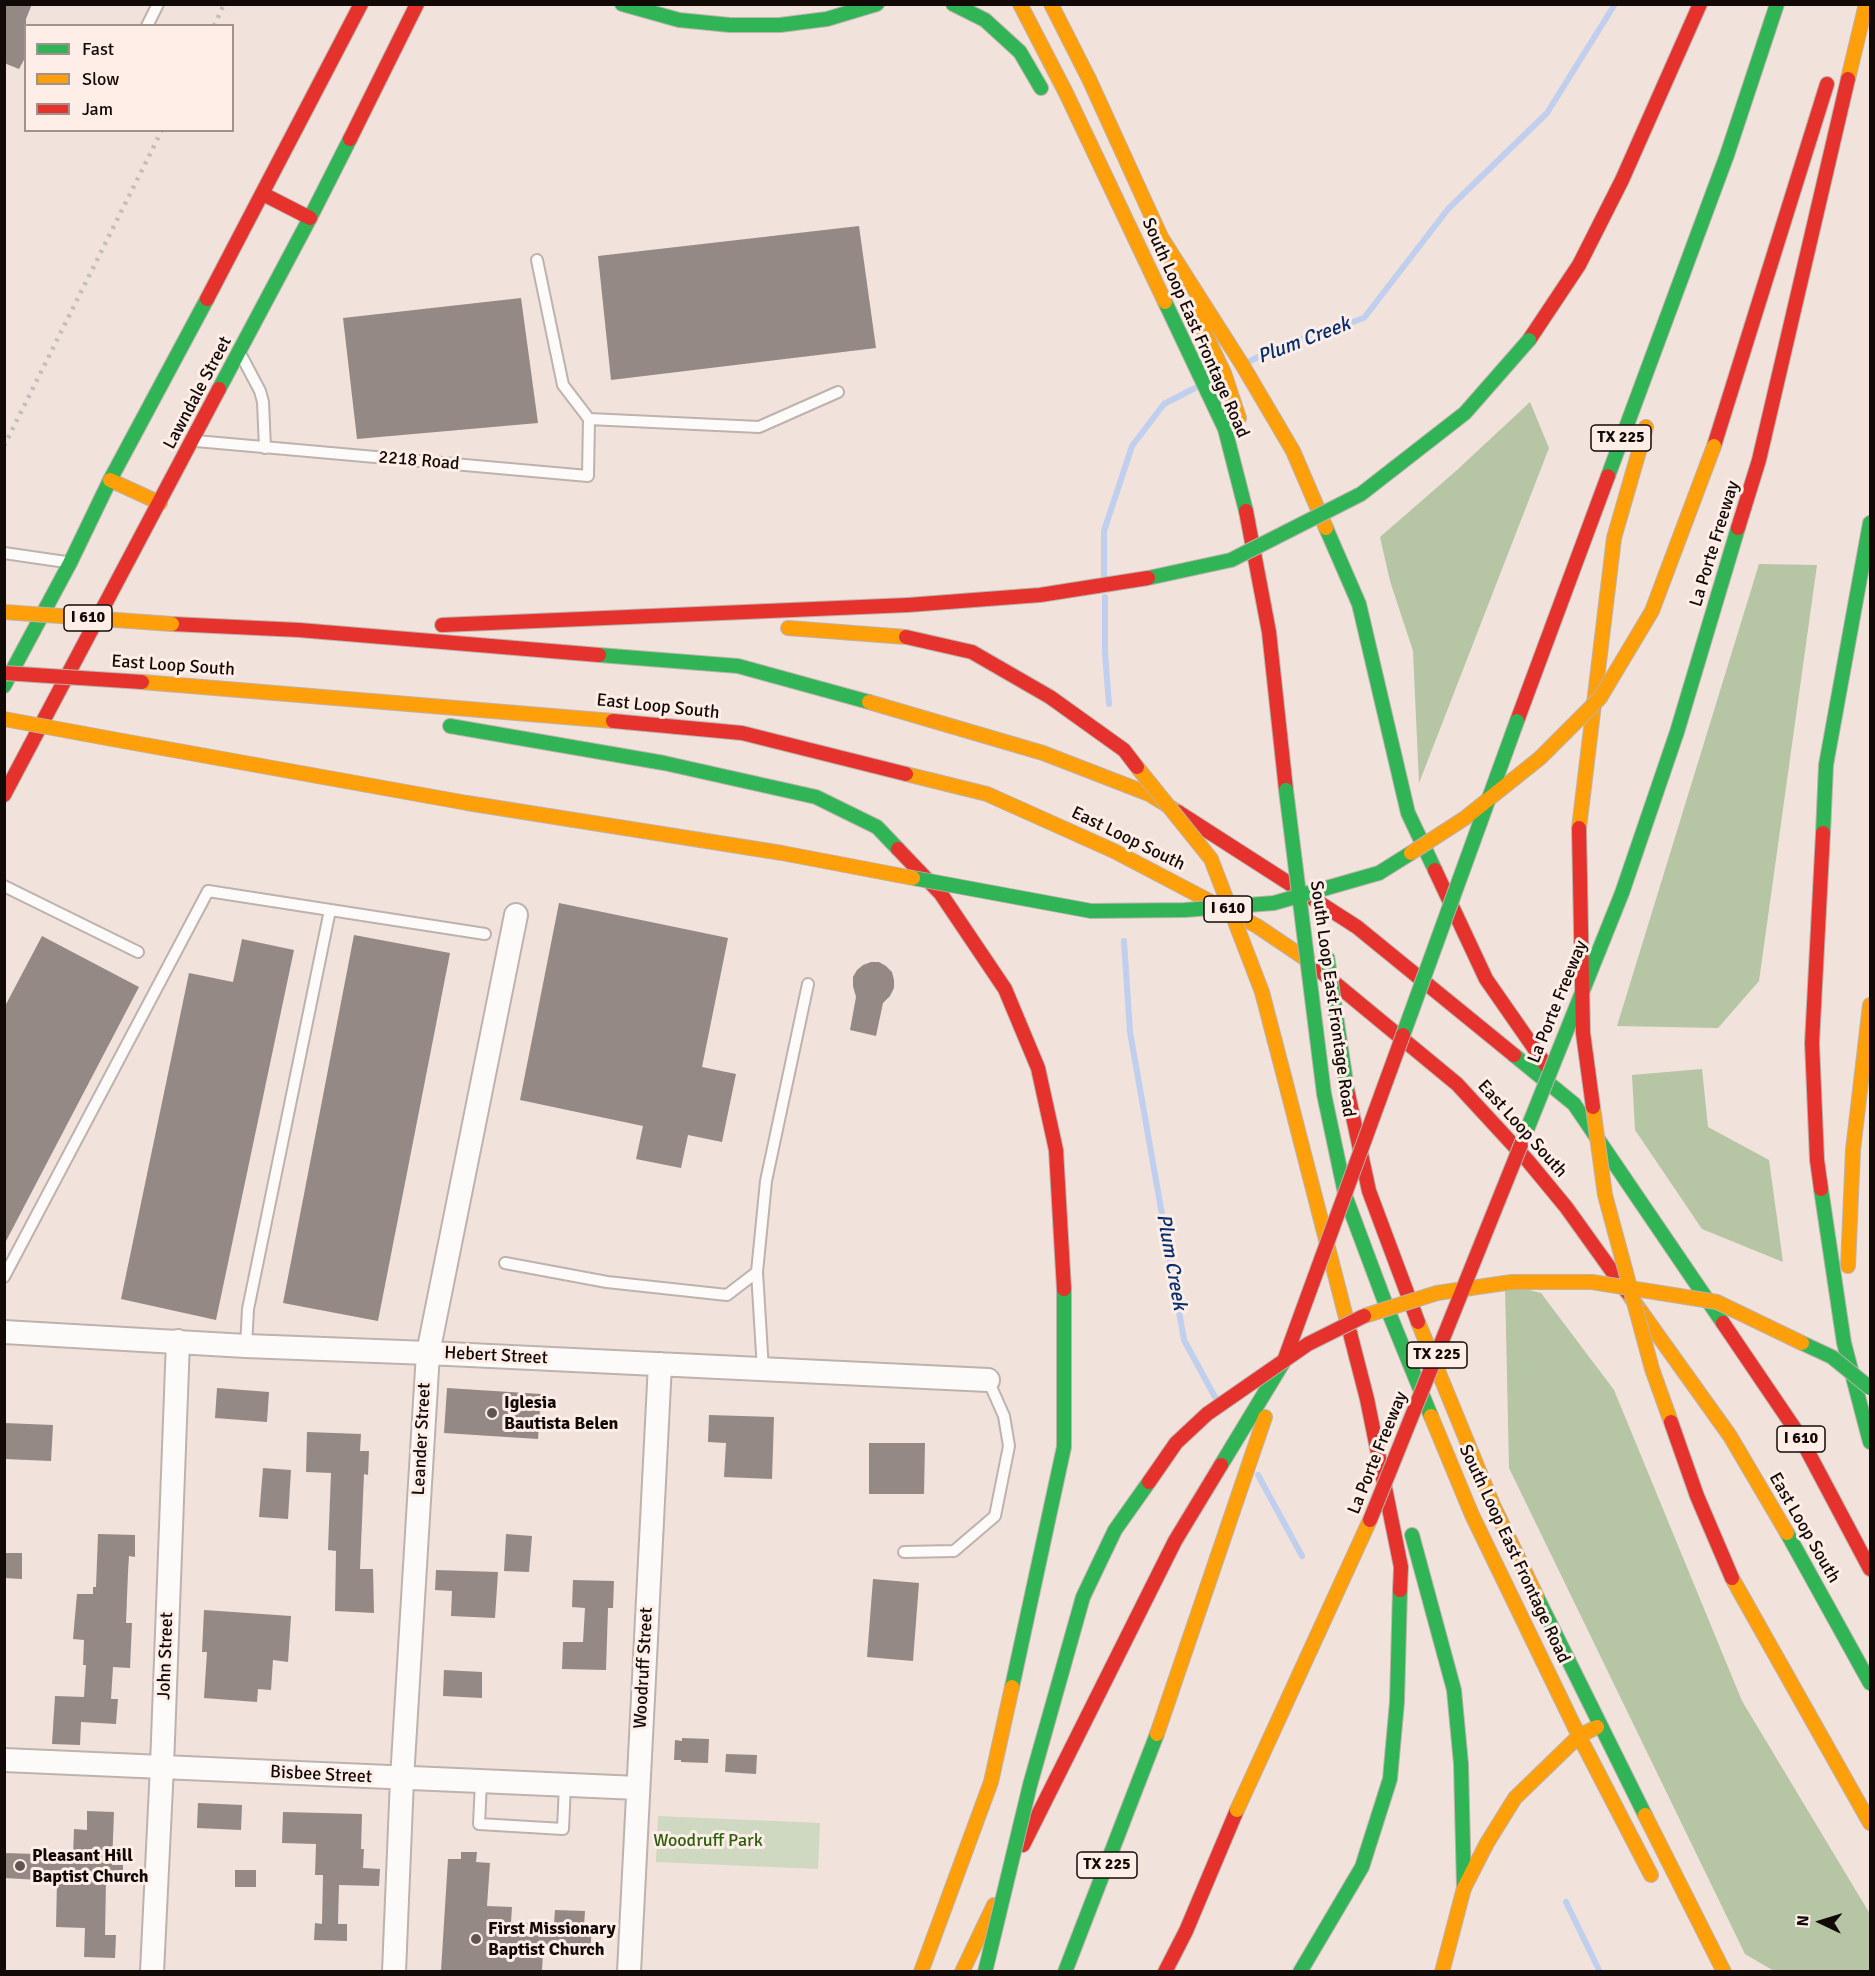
<!DOCTYPE html>
<html>
<head>
<meta charset="utf-8">
<style>
  body { margin:0 }
  #map { position:relative; width:1875px; height:1976px; overflow:hidden; background:#f1e2db; font-family:Signika,sans-serif }
  canvas { display:block }
  .frame { position:absolute; inset:0; border:6px solid #120a07; pointer-events:none }
  .legend { position:absolute; left:24px; top:24px; width:210px; height:108px; box-sizing:border-box; background:#feeee7; border:2px solid #a0938d; margin:0; padding:8px 10px; list-style:none; font-size:18px; color:#120a07 }
  .legend li { display:flex; align-items:center; gap:12px; height:30px }
  .legend b { width:30px; border:2px solid #a0938d }
  .north { position:absolute; left:1791px; top:1892px; width:60px; height:60px; -webkit-text-stroke:4px #feeee7; paint-order:stroke; rotate:274deg; font-size:16px; font-weight:700; line-height:24px; text-align:center; color:#120a07 }
  .north::after { content:''; display:block; margin:auto; width:21px; height:27px; background:#120a07; clip-path:polygon(50% 0,100% 100%,50% 72%,0 100%) }
</style>
</head>
<body>
<div id="map">
<canvas width="1875" height="1976"></canvas>
<div class="frame"></div>
<ul class="legend">
<li><b style="height:8px;background:#30b455"></b>Fast</li>
<li><b style="height:8px;background:#ff9f0a"></b>Slow</li>
<li><b style="height:8px;background:#e5322d"></b>Jam</li>
</ul>
<div class="north">N</div>
</div>
<script>
const ctx = document.querySelector('canvas').getContext('2d');
ctx.lineJoin = 'round';
function fillPath(path, color) {
  ctx.fillStyle = color;
  ctx.fill(path, 'evenodd');
}
function shape(rows) {
  const path = new Path2D();
  for (const r of rows) {
    path.moveTo(r[0], r[1]);
    for (let i = 2; i < r.length; i += 2) path.lineTo(r[i], r[i + 1]);
  }
  return path;
}
function strokePath(path, color, width, dash) {
  ctx.strokeStyle = color;
  ctx.lineWidth = width;
  ctx.lineCap = dash ? 'butt' : 'round';
  ctx.setLineDash(dash || []);
  ctx.stroke(path);
}
function write(font, color, halo, rows, align = 'center') {
  ctx.font = font + ' Signika,sans-serif';
  ctx.lineWidth = 6;
  ctx.setLineDash([]);
  ctx.textBaseline = 'middle';
  ctx.strokeStyle = halo;
  ctx.fillStyle = color;
  for (const [text, x, y, turn = 0] of rows) {
    ctx.save();
    ctx.translate(x, y);
    ctx.rotate((+turn || 0) * Math.PI / 180);
    ctx.textAlign = isNaN(turn) ? turn : align;
    if (halo) ctx.strokeText(text, 0, 0);
    ctx.fillText(text, 0, 0);
    ctx.restore();
  }
}
fillPath(shape([
  [658,1816,820,1823,818,1869,656,1862]
]), '#cfd8c0');
fillPath(shape([
  [1530,402,1549,448,1419,783,1413,651,1390,581,1380,537,1457,470],
  [1759,564,1817,565,1759,981,1718,1028,1617,1026],
  [1702,1069,1708,1127,1769,1160,1783,1262,1702,1229,1635,1130,1632,1075],
  [1505,1284,1541,1293,1614,1390,1742,1701,1870,1914,1870,1971,1774,1971,1745,1954,1509,1468]
]), '#b6c5a3');
strokePath(shape([
  [1250,361,1283,345,1364,318,1448,209,1547,113,1615,4],
  [1104,577,1104,531,1132,446,1164,404,1195,388],
  [1105,597,1105,653,1109,704],
  [1124,941,1130,1032,1184,1340,1215,1397],
  [1258,1475,1302,1556],
  [1566,1902,1600,1972]
]), '#bfcfed', 6);
fillPath(shape([
  [4,4,32,4,26,19,26,56,19,69,4,63],
  [859,226,876,348,611,380,598,256],
  [521,298,538,423,357,439,343,318],
  [559,903,728,938,702,1067,736,1074,722,1142,688,1135,681,1168,636,1159,643,1126,520,1100],
  [354,935,450,953,378,1321,283,1303],
  [42,936,139,987,4,1245,4,1008],
  [242,939,294,950,216,1320,121,1299,189,973,233,982],
  [871,962,879,962,886,966,892,972,894,980,894,988,890,996,883,1003,876,1036,850,1030,856,997,853,986,853,977,857,970,863,965],
  [217,1388,269,1392,267,1422,215,1418],
  [447,1388,541,1394,538,1439,444,1433],
  [709,1415,774,1417,772,1479,724,1477,726,1443,708,1442],
  [4,1423,53,1425,51,1461,4,1459],
  [307,1432,361,1434,360,1451,369,1451,368,1475,364,1474,360,1569,373,1569,374,1613,335,1611,336,1551,328,1550,331,1473,306,1472],
  [869,1443,925,1443,924,1494,869,1494],
  [263,1468,291,1470,288,1519,259,1517],
  [98,1534,135,1535,135,1557,129,1556,128,1572,126,1623,132,1623,130,1668,113,1667,111,1699,118,1699,116,1724,81,1722,80,1745,52,1744,55,1696,84,1697,86,1665,83,1665,84,1640,73,1639,77,1594,93,1594,93,1587,96,1587],
  [506,1534,532,1536,529,1572,504,1571],
  [4,1553,22,1553,22,1579,4,1578],
  [436,1570,498,1572,495,1618,451,1616,452,1591,435,1590],
  [873,1579,919,1583,913,1661,867,1657],
  [573,1580,614,1581,613,1608,608,1608,606,1670,562,1669,563,1642,583,1642,585,1608,572,1607],
  [204,1610,291,1616,288,1662,273,1660,271,1690,258,1689,257,1702,204,1698,207,1652,202,1652],
  [444,1670,482,1672,482,1698,443,1696],
  [682,1738,709,1739,708,1763,681,1762,681,1760,674,1760,675,1740,682,1741],
  [726,1754,757,1755,756,1774,725,1772],
  [198,1803,242,1805,241,1830,197,1828],
  [87,1811,114,1812,112,1865,123,1865,123,1883,106,1882,105,1935,116,1935,115,1958,84,1957,85,1928,56,1927,57,1881,4,1878,4,1853,36,1854,36,1857,73,1859,74,1829,87,1830],
  [283,1812,362,1814,361,1849,364,1849,363,1868,380,1869,379,1886,339,1885,338,1924,347,1924,347,1941,314,1940,315,1923,322,1924,323,1875,315,1875,316,1844,282,1843],
  [461,1852,477,1852,476,1862,490,1863,487,1906,512,1907,511,1922,554,1924,555,1910,585,1911,584,1926,592,1926,590,1953,543,1951,542,1971,441,1971,448,1859,461,1859],
  [235,1870,256,1870,256,1887,235,1887]
]), '#948985');
const lane = shape([
  [147,26,158,4],
  [537,260,563,385,589,419,759,427,838,392],
  [242,357,260,391,263,402,265,448],
  [196,441,588,476,589,419],
  [4,553,66,562],
  [4,886,138,952],
  [505,1263,607,1282,727,1295,757,1272,766,1181,808,984],
  [757,1272,763,1370],
  [4,1277,208,891,485,934],
  [246,1346,248,1309,330,910],
  [904,1552,954,1551,995,1516,1009,1446,1004,1416,988,1380],
  [481,1782,479,1824,563,1829,565,1785]
]);
const street = shape([
  [4,1332,246,1346,428,1353,988,1380],
  [4,1760,638,1788],
  [152,1972,162,1766,178,1341],
  [394,1972,402,1779,428,1353,516,915],
  [629,1972,660,1364]
]);
const fast = shape([
  [622,4,679,20,730,25,780,25,827,19,877,4],
  [953,4,985,20,1020,52,1041,88],
  [1165,302,1225,429,1246,511],
  [219,389,310,218,350,139],
  [1608,476,1727,155,1777,4],
  [1326,528,1359,604,1408,813,1435,870],
  [599,655,738,666,869,702],
  [4,686,70,563,110,480,207,299],
  [450,726,664,763,816,797,877,827,898,849],
  [1823,833,1826,765,1870,523],
  [1622,893,1677,732,1738,528],
  [1514,1055,1574,1104,1723,1323],
  [1324,1094,1346,1198,1389,1313,1431,1416],
  [1821,1189,1844,1343,1870,1442],
  [1221,1465,1284,1361],
  [1787,1533,1870,1683],
  [1412,1535,1454,1690,1461,1764,1464,1888],
  [1537,1597,1645,1815],
  [1012,1687,1064,1447,1064,1289],
  [1065,1972,1157,1734],
  [1300,1972,1362,1867,1390,1779,1397,1702,1400,1590]
]);
const slow = shape([
  [1020,4,1066,93,1165,302],
  [1051,4,1089,79,1172,261],
  [1848,79,1866,4],
  [1161,237,1243,366,1293,451,1326,528],
  [1195,312,1224,373,1239,418],
  [110,480,160,503],
  [788,628,906,637],
  [142,682,613,721],
  [869,702,1043,753,1149,794,1178,812],
  [112,739,467,803],
  [906,774,987,794,1114,851,1257,926,1303,957,1319,970],
  [1579,828,1614,538,1646,427],
  [1285,1080,1350,1333],
  [1848,1266,1853,1150,1870,1005],
  [1627,1292,1730,1436,1787,1533],
  [1418,1322,1493,1505,1537,1597],
  [1431,1416,1472,1515,1579,1736,1651,1875],
  [1732,1578,1870,1823],
  [1157,1734,1265,1417],
  [1645,1815,1724,1972],
  [921,1972,991,1782,1012,1687],
  [962,1972,994,1905],
  [1442,1972,1464,1888,1487,1843,1515,1798,1579,1736,1597,1727]
]);
const jam = shape([
  [350,139,417,4],
  [263,194,310,218],
  [207,299,361,4],
  [1529,340,1579,265,1622,180,1700,4],
  [1714,446,1827,84],
  [1246,511,1269,632,1286,790],
  [1738,528,1759,460,1848,79],
  [172,624,299,630,599,655],
  [442,625,908,605],
  [613,721,742,733,906,774],
  [1517,721,1608,476],
  [4,795,219,389],
  [1178,812,1357,927,1514,1055],
  [898,849,941,894,1005,989,1038,1068,1056,1150,1064,1289],
  [1435,870,1486,979,1550,1071],
  [1319,970,1457,1084,1528,1161,1566,1207,1627,1292],
  [1347,1089,1369,1191,1418,1322],
  [1821,1189,1817,1160,1812,1043,1823,833],
  [1723,1323,1799,1435,1870,1569],
  [1350,1333,1367,1399,1401,1567,1400,1590],
  [1023,1845,1175,1541,1221,1465],
  [1165,1972,1186,1931,1237,1810]
]);
strokePath(lane, '#bdb2ad', 14);
strokePath(street, '#bdb2ad', 26);
strokePath(fast, '#bdb2ad', 16);
strokePath(slow, '#bdb2ad', 16);
strokePath(jam, '#bdb2ad', 16);
strokePath(lane, '#fdfbfa', 10);
strokePath(street, '#fdfbfa', 22);
strokePath(fast, '#30b455', 14);
strokePath(slow, '#ff9f0a', 14);
strokePath(jam, '#e5322d', 14);
strokePath(shape([
  [214,26,224,4],
  [4,446,162,130]
]), '#c2bebc', 4.5, [3, 6]);
const fastBridge = shape([
  [1148,578,1231,560,1361,494,1465,413,1529,340],
  [1286,790,1324,1094],
  [913,878,1091,911,1185,910,1274,903,1379,873,1411,853],
  [1327,956,1347,1089],
  [1403,1035,1517,721],
  [1522,1142,1622,893],
  [1802,1343,1832,1357,1870,1388],
  [985,1972,1030,1785,1083,1597,1115,1530,1149,1482]
]);
const slowBridge = shape([
  [4,612,172,624],
  [4,719,112,739],
  [1137,767,1211,859,1262,992,1285,1080],
  [467,803,782,853,913,878],
  [1411,853,1465,818,1540,758,1600,698,1652,611,1714,446],
  [1593,1107,1605,1195,1652,1369,1671,1422],
  [1364,1316,1437,1293,1512,1282,1592,1282,1717,1302,1802,1343],
  [1237,1810,1370,1520]
]);
const jamBridge = shape([
  [908,605,1040,595,1148,578],
  [906,637,972,652,1050,697,1124,750,1137,767],
  [4,673,142,682],
  [1579,828,1583,1033,1593,1107],
  [1284,1361,1403,1035],
  [1671,1422,1697,1496,1732,1578],
  [1149,1482,1176,1443,1207,1414,1308,1344,1364,1316],
  [1370,1520,1522,1142]
]);
strokePath(fastBridge, '#bdb2ad', 16, []);
strokePath(slowBridge, '#bdb2ad', 16, []);
strokePath(jamBridge, '#bdb2ad', 16, []);
strokePath(fastBridge, '#30b455', 14);
strokePath(slowBridge, '#ff9f0a', 14);
strokePath(jamBridge, '#e5322d', 14);
for (const [x, y, r, color] of [
  [492,1413,6,"#605651"],
  [20,1866,6,"#605651"],
  [476,1939,6,"#605651"]
]) {
  const dot = new Path2D();
  dot.arc(x, y, r, 0, 2 * Math.PI);
  ctx.fillStyle = color;
  ctx.fill(dot);
  strokePath(dot, '#feeee7', 2);
}
for (const [x, y, w] of [
  [1621,438,60],
  [88,618,48],
  [1228,909,48],
  [1437,1355,60],
  [1801,1439,48],
  [1107,1865,60]
]) {
  const box = new Path2D();
  box.roundRect(x - w / 2, y - 13, w, 26, 4.5);
  ctx.fillStyle = '#feeee7';
  ctx.fill(box);
  strokePath(box, '#120a07', 1.5);
}
write('bold 16px', '#120a07', null, [
  ["TX 225",1621,438],
  ["I 610",88,618],
  ["I 610",1228,909],
  ["TX 225",1437,1355],
  ["I 610",1801,1439],
  ["TX 225",1107,1865]
]);
write('18px', '#120a07', '#feeee7', [
  ["South Loop East Frontage Road",1195,328,66],
  ["Lawndale Street",198,393,-62],
  ["2218 Road",419,461,5],
  ["La Porte Freeway",1715,544,-73],
  ["East Loop South",173,666,4],
  ["East Loop South",658,707,6],
  ["East Loop South",1128,839,26],
  ["South Loop East Frontage Road",1332,999,82],
  ["La Porte Freeway",1558,1002,-68],
  ["East Loop South",1522,1129,48],
  ["Hebert Street",496,1356,3],
  ["Leander Street",422,1439,-87],
  ["La Porte Freeway",1378,1453,-68],
  ["East Loop South",1804,1528,60],
  ["South Loop East Frontage Road",1514,1554,65],
  ["John Street",166,1656,-88],
  ["Woodruff Street",644,1668,-87],
  ["Bisbee Street",321,1775,3]
]);
write('bold 18px', '#120a07', '#feeee7', [
  ["Iglesia",504,1403],
  ["Bautista Belen",504,1424],
  ["Pleasant Hill",32,1856],
  ["Baptist Church",32,1877],
  ["First Missionary",488,1929],
  ["Baptist Church",488,1950]
], 'left');
write('18px', '#2b5e0d', '#feeee7', [
  ["Woodruff Park",708,1841]
]);
write('italic 20px', '#032d6d', '#feeee7', [
  ["Plum Creek",1304,341,-21],
  ["Plum Creek",1171,1262,80]
]);
</script>
</body>
</html>
